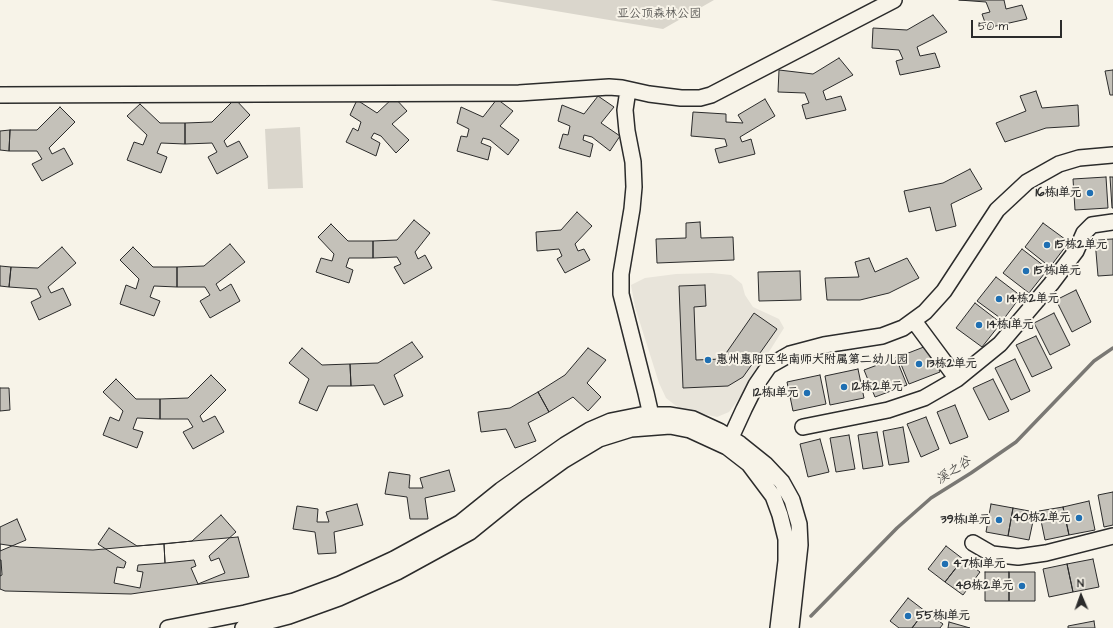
<!DOCTYPE html>
<html>
<head>
<meta charset="utf-8">
<style>
  body { margin:0 }
  #map { position:relative; width:1113px; height:628px; overflow:hidden; background:#f7f3e8; font-family:"Architects Daughter",sans-serif }
  canvas { display:block }
  .north { position:absolute; left:1061px; top:576px; width:40px; height:40px; -webkit-text-stroke:3px #f7f3e8; paint-order:stroke; rotate:358deg; font-size:11px; font-weight:700; line-height:16px; text-align:center; color:#2b2b2b }
  .north::after { content:''; display:block; margin:auto; width:14px; height:18px; background:#2b2b2b; clip-path:polygon(50% 0,100% 100%,50% 72%,0 100%) }
  .scale { position:absolute; left:971px; top:20px; width:91px; height:18px; box-sizing:border-box; border:2px solid #2b2b2b; border-top:0; padding-left:5px; font-size:12px; line-height:14px; white-space:nowrap; color:#2b2b2b; -webkit-text-stroke:3px #f7f3e8; paint-order:stroke }
</style>
</head>
<body>
<div id="map">
<canvas width="1113" height="628"></canvas>
<div class="north">N</div>
<div class="scale">50 m</div>
</div>
<script>
const ctx = document.querySelector('canvas').getContext('2d');
ctx.lineJoin = 'round';
function fillPath(path, color) {
  ctx.fillStyle = color;
  ctx.fill(path, 'evenodd');
}
function shape(rows) {
  const path = new Path2D();
  for (const r of rows) {
    path.moveTo(r[0], r[1]);
    for (let i = 2; i < r.length; i += 2) path.lineTo(r[i], r[i + 1]);
  }
  return path;
}
function strokePath(path, color, width, dash) {
  ctx.strokeStyle = color;
  ctx.lineWidth = width;
  ctx.lineCap = dash ? 'butt' : 'round';
  ctx.setLineDash(dash || []);
  ctx.stroke(path);
}
function write(font, color, halo, rows, align = 'center') {
  ctx.font = font + ' "Architects Daughter","LXGW WenKai TC",sans-serif';
  ctx.lineWidth = 4;
  ctx.setLineDash([]);
  ctx.textBaseline = 'middle';
  ctx.strokeStyle = halo;
  ctx.fillStyle = color;
  for (const [text, x, y, turn = 0] of rows) {
    ctx.save();
    ctx.translate(x, y);
    ctx.rotate((+turn || 0) * Math.PI / 180);
    ctx.textAlign = isNaN(turn) ? turn : align;
    if (halo) ctx.strokeText(text, 0, 0);
    ctx.fillText(text, 0, 0);
    ctx.restore();
  }
}
fillPath(shape([
  [712,273,731,275,742,284,745,295,753,307,779,319,784,328,743,393,729,412,717,417,680,409,666,398,659,383,635,307,631,285,645,278,676,274]
]), '#e8e4da');
fillPath(shape([
  [490,0,714,0,663,29],
  [300,127,303,188,268,189,265,129]
]), '#dad6cc');
strokePath(shape([
  [811,616,897,528,931,498,971,473,1016,442,1094,361,1113,348]
]), '#7a7874', 3.5);
const building = shape([
  [959,0,1004,0,1006,9,1022,5,1027,19,987,28,982,14,990,12,986,2,959,0],
  [933,15,947,32,917,47,920,56,935,53,940,67,900,75,896,61,903,59,899,50,872,48,873,28,907,30,933,15],
  [839,58,853,75,823,91,826,100,841,96,846,110,806,119,802,105,809,103,805,93,778,92,779,70,813,74,839,58],
  [1113,70,1113,95,1110,95,1105,71,1113,70],
  [1036,91,1042,108,1078,105,1079,126,1046,128,1005,142,996,123,1026,111,1020,96,1036,91],
  [598,96,614,107,601,123,620,136,610,151,592,137,584,135,583,140,593,144,590,157,559,148,563,134,568,135,570,126,558,121,562,105,584,114,598,96],
  [394,97,407,111,392,124,409,140,396,153,381,136,374,133,371,138,380,143,376,156,346,142,353,128,358,131,361,122,350,115,357,100,377,113,394,97],
  [235,99,250,115,224,141,227,147,239,141,248,157,217,174,208,157,217,152,212,143,185,144,185,123,212,122,235,99],
  [497,99,513,111,500,126,519,140,508,155,490,140,483,138,481,143,491,147,488,160,457,151,461,136,467,137,469,129,457,123,461,107,483,117,497,99],
  [765,99,775,116,740,137,742,142,751,139,755,154,719,163,715,149,727,146,725,139,691,136,693,112,726,114,726,122,743,123,738,115,765,99],
  [140,104,160,123,185,123,185,144,161,143,157,153,167,157,161,173,127,160,134,142,143,145,147,135,127,116,140,104],
  [60,107,75,122,49,148,52,154,64,148,73,164,42,181,32,164,42,159,37,151,9,151,10,130,37,130,60,107],
  [10,130,9,151,0,150,0,131,10,130],
  [970,169,982,189,951,204,956,226,936,231,930,207,909,212,904,191,943,183,970,169],
  [1106,177,1108,208,1075,210,1073,179,1106,177],
  [1110,177,1113,177,1113,208,1112,208,1110,177],
  [577,212,592,226,575,244,578,251,584,249,590,260,565,273,557,259,562,256,559,249,537,251,536,232,561,230,577,212],
  [414,220,430,233,415,252,418,259,425,255,432,268,404,284,394,267,401,264,397,257,373,258,373,241,397,240,414,220],
  [700,222,701,238,733,237,734,260,657,263,656,239,686,238,686,223,700,222],
  [1043,223,1069,242,1050,267,1025,247,1043,223],
  [331,224,348,241,373,241,373,258,349,258,346,267,353,270,349,283,316,272,321,258,332,261,334,254,318,237,331,224],
  [1113,239,1113,275,1098,276,1095,240,1113,239],
  [230,244,245,262,216,284,220,291,231,284,240,301,210,318,200,301,210,295,205,287,177,287,177,267,204,266,230,244],
  [62,247,76,263,48,287,51,293,63,288,71,305,39,320,31,302,41,297,37,289,9,287,11,267,38,268,62,247],
  [133,247,153,267,177,267,177,287,154,286,150,297,160,301,154,316,120,304,126,285,136,289,139,279,120,260,133,247],
  [1022,249,1048,269,1029,293,1003,273,1022,249],
  [869,258,875,272,907,258,919,278,889,293,860,300,827,300,825,278,859,277,855,262,869,258],
  [0,266,11,267,9,287,0,286,0,266],
  [800,271,801,300,759,301,758,272,800,271],
  [996,277,1021,296,1003,320,977,301,996,277],
  [705,285,706,306,694,307,696,360,722,359,754,313,777,329,743,377,728,386,683,388,679,286,705,285],
  [1076,290,1091,322,1072,332,1056,300,1076,290],
  [975,303,1001,323,982,347,956,328,975,303],
  [1054,313,1070,345,1050,355,1034,323,1054,313],
  [1036,336,1052,368,1032,377,1016,345,1036,336],
  [412,342,423,357,394,375,403,396,384,405,374,385,351,386,350,364,378,363,412,342],
  [929,345,940,372,909,384,898,357,929,345],
  [302,348,322,365,350,364,351,386,328,386,317,411,299,403,309,379,289,363,302,348],
  [588,348,606,360,587,383,601,397,588,411,573,397,549,412,538,392,565,375,588,348],
  [896,358,907,385,875,397,864,370,896,358],
  [1015,359,1030,391,1011,400,995,368,1015,359],
  [858,369,864,398,830,405,825,376,858,369],
  [211,375,226,390,200,416,203,422,215,416,224,432,193,449,183,432,193,427,188,419,160,419,160,399,188,398,211,375],
  [820,375,826,404,793,411,787,382,820,375],
  [116,379,136,399,160,399,160,419,137,418,133,429,143,432,137,448,103,435,110,417,119,421,123,411,103,392,116,379],
  [993,379,1009,411,989,420,973,388,993,379],
  [0,388,9,388,10,410,0,411,0,388],
  [538,392,549,412,528,423,536,441,515,448,506,429,481,432,478,412,510,408,538,392],
  [955,405,968,437,950,444,937,412,955,405],
  [926,417,939,449,921,457,907,424,926,417],
  [903,427,909,462,889,465,883,431,903,427],
  [877,432,883,466,863,469,858,435,877,432],
  [849,435,855,469,836,472,830,438,849,435],
  [820,439,829,472,808,477,800,444,820,439],
  [449,470,455,491,425,498,428,519,410,519,407,497,385,494,389,472,410,475,409,488,423,488,420,478,449,470],
  [1113,492,1113,525,1104,527,1098,495,1113,492],
  [1089,501,1095,530,1069,535,1063,507,1089,501],
  [357,504,363,525,334,532,336,553,318,554,315,532,293,529,297,506,318,509,317,522,329,522,326,512,357,504],
  [991,504,1013,508,1008,536,986,532,991,504],
  [1063,507,1069,535,1045,540,1039,511,1063,507],
  [1013,508,1035,512,1029,540,1008,536,1013,508],
  [221,515,236,532,209,556,211,561,219,558,225,573,198,584,191,568,196,566,194,560,165,563,164,544,192,541,221,515],
  [17,519,26,540,0,551,0,527,17,519],
  [109,528,137,546,164,544,165,563,138,565,137,571,143,572,140,588,114,583,117,567,124,568,126,562,98,544,109,528],
  [238,537,249,577,131,594,5,591,0,589,0,544,20,547,93,550,238,537],
  [946,546,963,559,945,582,928,569,946,546],
  [963,559,980,572,963,595,945,582,963,559],
  [1093,559,1099,587,1073,592,1067,564,1093,559],
  [0,560,1,560,2,575,0,576,0,560],
  [1067,564,1073,592,1049,597,1043,569,1067,564],
  [985,572,1009,572,1009,601,985,601,985,572],
  [1009,572,1035,572,1035,601,1009,601,1009,572],
  [908,598,925,611,912,628,899,628,890,621,908,598],
  [925,611,943,624,940,628,912,628,925,611],
  [1094,621,1095,628,1068,628,1068,626,1094,621],
  [949,622,970,628,948,628,949,622]
]);
fillPath(building, '#c4c1b9');
strokePath(building, '#2b2b2b', 1);
const minor = shape([
  [628,90,625,110,627,131,633,162,634,187,632,209,621,274,621,294,646,393,653,424],
  [0,95,519,93,609,87,622,88,649,94,681,98,700,98,711,95,894,0],
  [914,321,957,379],
  [803,427,888,410,924,398,957,379,1000,344,1051,284,1076,251,1084,233,1092,225,1113,222],
  [727,446,744,409,756,385,769,366,790,354,824,345,882,336,903,328,925,312,944,291,997,210,1027,182,1059,164,1079,158,1113,155],
  [973,543,992,554,1018,557,1046,553,1113,536],
  [168,628,245,613,294,601,340,584,394,559,460,523,501,490,565,445,590,430,611,421,641,415,669,415,693,419,719,431,740,444,765,464,782,482,792,500,799,524,800,545,791,628],
  [243,628,289,616,339,598,397,572,470,532,517,494,564,460,599,439,631,429,670,426,690,430,727,447,749,464,773,496,780,515,786,539,786,561,778,628]
]);
strokePath(minor, '#2b2b2b', 18);
strokePath(minor, '#f7f3e8', 15);
for (const [x, y, r, color] of [
  [1090,193,4,"#1f6fb2"],
  [1047,245,4,"#1f6fb2"],
  [1026,271,4,"#1f6fb2"],
  [999,299,4,"#1f6fb2"],
  [979,325,4,"#1f6fb2"],
  [708,360,4,"#1f6fb2"],
  [919,364,4,"#1f6fb2"],
  [844,387,4,"#1f6fb2"],
  [807,393,4,"#1f6fb2"],
  [1079,518,4,"#1f6fb2"],
  [999,520,4,"#1f6fb2"],
  [945,564,4,"#1f6fb2"],
  [1022,586,4,"#1f6fb2"],
  [908,616,4,"#1f6fb2"]
]) {
  const dot = new Path2D();
  dot.arc(x, y, r, 0, 2 * Math.PI);
  ctx.fillStyle = color;
  ctx.fill(dot);
  strokePath(dot, '#f7f3e8', 1.5);
}
write('12px', '#575653', '#f7f3e8', [
  ["亚公顶森林公园",659,14]
]);
write('bold 12px', '#2b2b2b', '#f7f3e8', [
  ["16栋1单元",1082,193,"right"],
  ["15栋2单元",1055,245],
  ["15栋1单元",1034,271],
  ["14栋2单元",1007,299],
  ["14栋1单元",987,325],
  ["惠州惠阳区华南师大附属第二幼儿园",716,360],
  ["13栋2单元",927,364],
  ["12栋2单元",852,387],
  ["12栋1单元",799,393,"right"],
  ["40栋2单元",1071,518,"right"],
  ["39栋1单元",991,520,"right"],
  ["47栋1单元",953,564],
  ["48栋2单元",1014,586,"right"],
  ["55栋1单元",916,616]
], 'left');
write('italic 13px', '#53524f', '#f7f3e8', [
  ["溪之谷",954,471,-34]
]);
</script>
</body>
</html>
